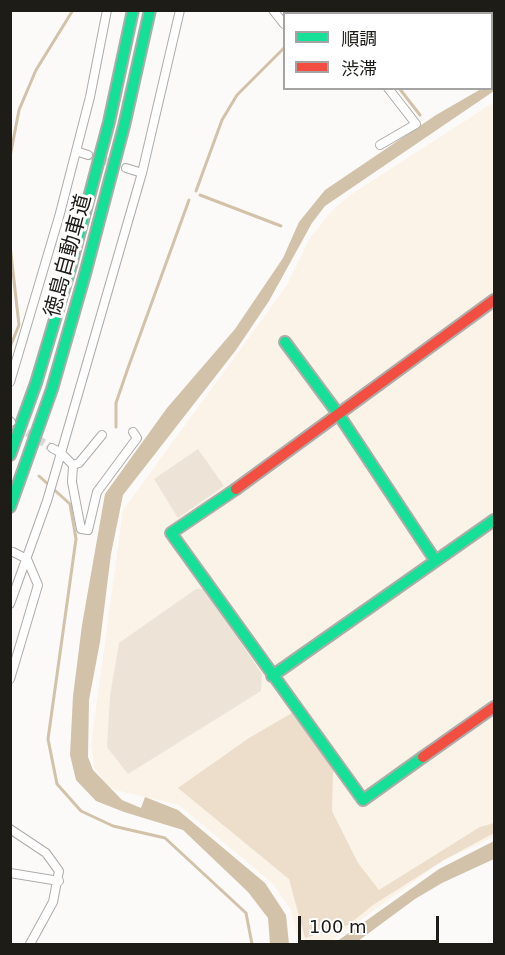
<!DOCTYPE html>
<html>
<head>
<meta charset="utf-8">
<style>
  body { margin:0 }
  #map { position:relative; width:505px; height:955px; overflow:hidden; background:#fcfaf8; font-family:"DejaVu Sans","Noto Sans JP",sans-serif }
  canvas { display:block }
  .frame { position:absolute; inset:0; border:12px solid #1e1c17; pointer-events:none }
  .legend { position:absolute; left:283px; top:12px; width:210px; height:78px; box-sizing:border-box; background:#fff; border:2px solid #a5a4a2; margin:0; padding:8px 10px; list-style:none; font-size:18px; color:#1e1c17 }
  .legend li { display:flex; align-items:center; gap:12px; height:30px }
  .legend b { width:30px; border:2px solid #a5a4a2 }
  .scale { position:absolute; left:298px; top:916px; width:141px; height:27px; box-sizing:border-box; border:3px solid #1e1c17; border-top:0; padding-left:8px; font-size:18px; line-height:21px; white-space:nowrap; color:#1e1c17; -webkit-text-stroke:4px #fff; paint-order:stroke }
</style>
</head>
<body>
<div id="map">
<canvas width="505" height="955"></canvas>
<div class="frame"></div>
<ul class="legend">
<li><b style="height:8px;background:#16e098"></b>順調</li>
<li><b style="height:8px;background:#f24e42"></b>渋滞</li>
</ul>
<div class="scale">100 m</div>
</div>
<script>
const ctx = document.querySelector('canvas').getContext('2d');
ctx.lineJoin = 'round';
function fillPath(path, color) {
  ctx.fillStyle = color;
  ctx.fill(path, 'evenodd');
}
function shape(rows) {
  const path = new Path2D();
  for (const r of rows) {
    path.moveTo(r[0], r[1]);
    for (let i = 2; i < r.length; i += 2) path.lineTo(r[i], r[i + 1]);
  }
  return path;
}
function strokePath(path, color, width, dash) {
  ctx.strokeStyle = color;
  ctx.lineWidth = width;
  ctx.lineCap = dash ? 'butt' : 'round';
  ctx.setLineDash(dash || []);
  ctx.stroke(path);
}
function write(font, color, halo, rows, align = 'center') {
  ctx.font = font + ' "DejaVu Sans","Noto Sans JP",sans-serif';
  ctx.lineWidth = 6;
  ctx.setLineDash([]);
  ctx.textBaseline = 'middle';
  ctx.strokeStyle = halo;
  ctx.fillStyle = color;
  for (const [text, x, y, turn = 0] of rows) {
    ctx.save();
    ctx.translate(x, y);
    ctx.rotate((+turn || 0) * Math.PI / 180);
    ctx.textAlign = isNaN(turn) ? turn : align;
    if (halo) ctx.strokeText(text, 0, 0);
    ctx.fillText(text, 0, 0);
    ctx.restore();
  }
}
fillPath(shape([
  [494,102,494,837,444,860,333,940,299,944,291,910,273,884,179,805,115,790,106,784,94,767,91,744,123,510,287,285,310,238,330,213,347,197]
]), '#fbf3e8');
fillPath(shape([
  [198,449,224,486,178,518,154,479],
  [196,589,204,589,262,674,261,691,128,774,107,747,110,696,119,643]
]), '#ede4d7');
fillPath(shape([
  [292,713,333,769,332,811,358,863,379,890,480,827,494,823,494,833,444,860,373,905,348,925,305,938,289,879,178,788,249,738]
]), '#ecdeca');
fillPath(shape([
  [494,79,494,91,325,206,312,223,269,301,236,350,123,495,111,554,100,642,89,700,88,757,93,770,122,800,141,808,145,797,178,810,265,883,286,915,289,944,270,944,268,918,248,892,183,830,124,812,96,801,76,780,70,755,73,696,82,625,105,494,167,408,235,329,283,258,299,222,325,190,436,115,481,89,492,88,492,81],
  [494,841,494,859,442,883,415,899,354,944,324,944,336,942,439,869]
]), '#d2c2aa');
strokePath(shape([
  [337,10,339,14],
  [399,88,420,115],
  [10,157,19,110,36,70,73,10],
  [196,191,222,120,237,95,284,48],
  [200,195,281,226],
  [10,245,19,325,10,347],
  [116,427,116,403,128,368,189,200],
  [39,476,70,504,76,539,48,739,57,784,81,811,113,826,165,838,246,913,252,944]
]), '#d2c2aa', 3);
strokePath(shape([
  [88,155,126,168],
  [17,426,52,448]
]), '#dbd9d6', 8, [8, 4]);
const street = shape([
  [273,10,284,24],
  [325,14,327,14],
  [380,145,416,124,388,88],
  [76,151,88,155],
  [126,168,142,173],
  [10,382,59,217,90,97,107,10],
  [10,421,11,422],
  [102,435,79,463,73,465,72,482,81,529,88,530,97,492,137,438,133,432],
  [73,465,61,453,142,173,180,10],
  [10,604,47,501,61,453,52,448],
  [10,679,38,585,27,559,13,552],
  [10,829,46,853,59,871,53,902,30,944],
  [10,873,59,881]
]);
const fast = shape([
  [285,342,339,415,435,560],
  [10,455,36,383,70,269,109,122,133,10],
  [236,489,171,533,363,800,423,757],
  [10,507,52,389,85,274,124,126,150,10],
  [272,676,494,520]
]);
const jam = shape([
  [236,489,494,300],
  [423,757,494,707]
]);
strokePath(street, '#aeaca9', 10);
strokePath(fast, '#aeaca9', 14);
strokePath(jam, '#aeaca9', 14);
strokePath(street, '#fffefe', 8);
strokePath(fast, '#16e098', 10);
strokePath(jam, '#f24e42', 10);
write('21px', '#1e1c17', '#fff', [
  ["徳島自動車道",69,256,-75]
]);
</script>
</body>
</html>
